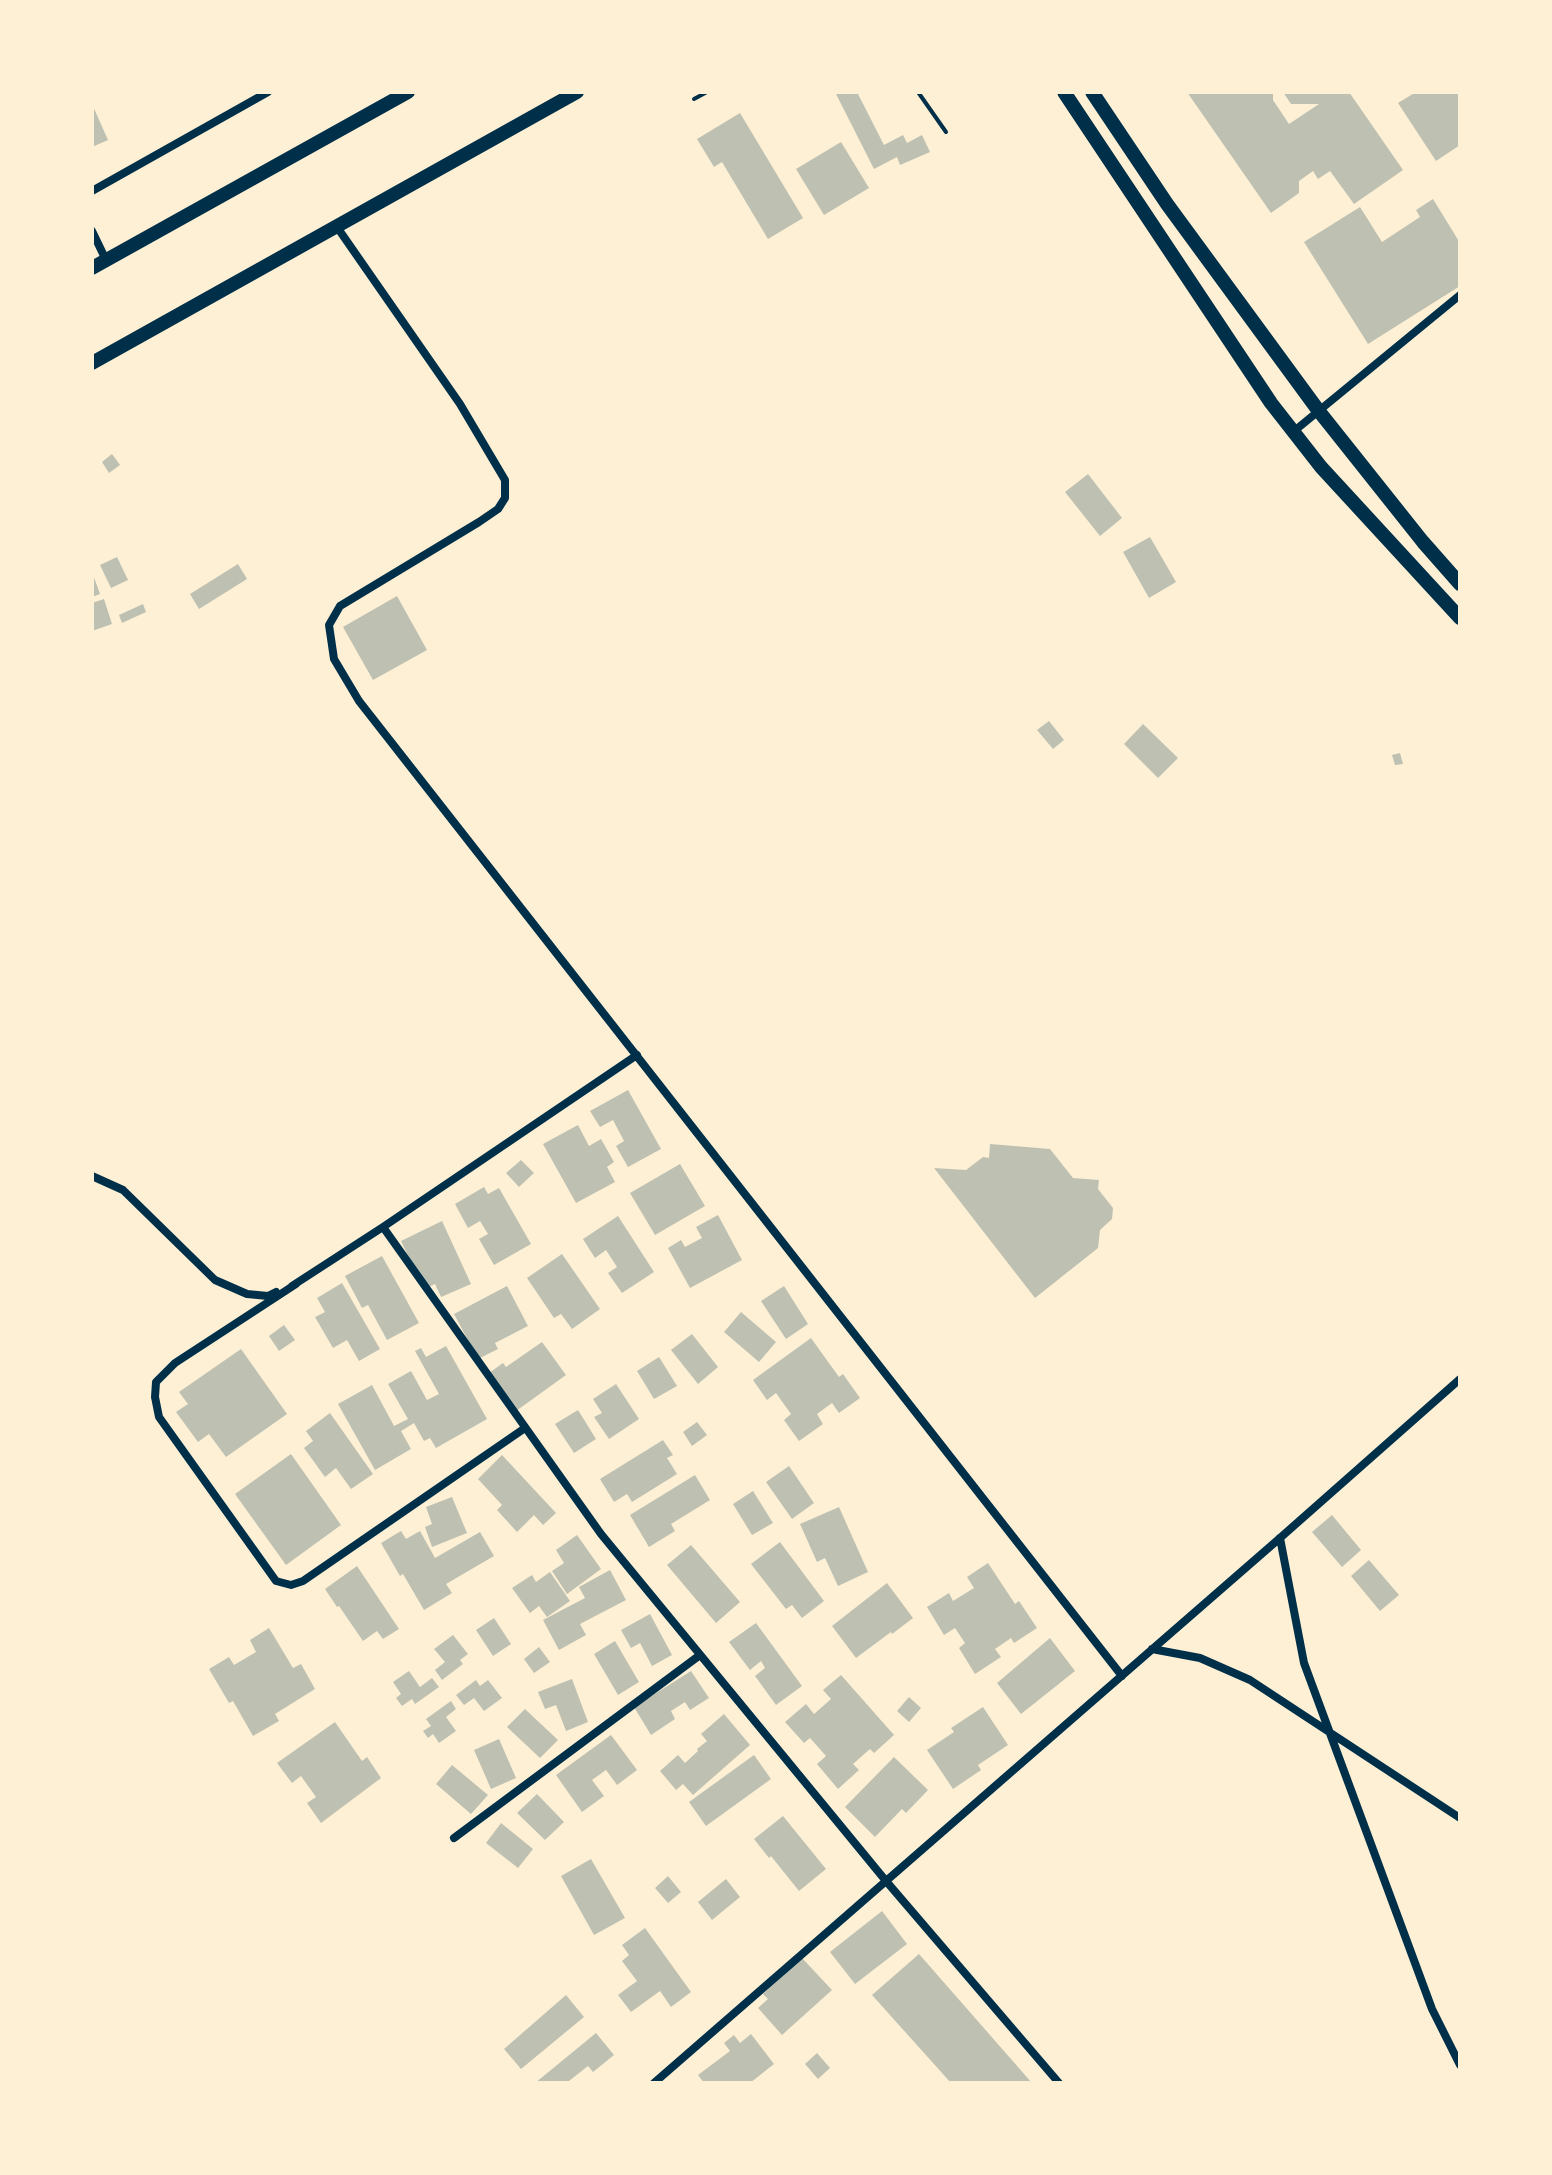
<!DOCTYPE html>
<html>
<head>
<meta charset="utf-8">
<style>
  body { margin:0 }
  #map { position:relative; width:1552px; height:2175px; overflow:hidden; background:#fdf0d5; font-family:"Roboto Condensed",sans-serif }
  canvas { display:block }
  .frame { position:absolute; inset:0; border:94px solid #fdf0d5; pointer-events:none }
</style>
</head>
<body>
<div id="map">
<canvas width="1552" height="2175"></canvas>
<div class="frame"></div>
</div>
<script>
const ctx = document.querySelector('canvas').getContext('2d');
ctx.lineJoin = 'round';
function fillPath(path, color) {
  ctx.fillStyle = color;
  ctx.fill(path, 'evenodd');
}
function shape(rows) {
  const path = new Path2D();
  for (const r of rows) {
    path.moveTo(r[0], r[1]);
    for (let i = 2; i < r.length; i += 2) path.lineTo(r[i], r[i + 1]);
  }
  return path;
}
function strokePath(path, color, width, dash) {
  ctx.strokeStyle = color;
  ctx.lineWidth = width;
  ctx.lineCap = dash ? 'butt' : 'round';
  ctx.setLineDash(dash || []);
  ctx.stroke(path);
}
fillPath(shape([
  [835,92,857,92,884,145,903,135,907,143,922,135,930,152,900,165,897,157,874,169],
  [1187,92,1240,92,1242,94,1273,92,1273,100,1289,124,1319,104,1291,104,1283,92,1349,92,1403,170,1354,204,1330,171,1318,179,1313,171,1299,181,1299,193,1271,213],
  [1416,92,1460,92,1460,145,1436,161,1398,103],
  [92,104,108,140,92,147],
  [740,113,803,218,768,239,722,162,714,167,697,139],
  [841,142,869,188,824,215,796,169],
  [1433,199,1460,243,1460,286,1368,344,1304,242,1360,207,1382,242,1420,217,1416,210],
  [112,454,120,465,109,473,102,462],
  [1088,474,1122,518,1100,536,1065,492],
  [1150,537,1176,582,1149,598,1123,552],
  [117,557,128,580,111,588,100,565],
  [238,564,247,579,199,609,190,594],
  [92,572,100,594,92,597],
  [397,596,427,650,373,680,343,627],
  [104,599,112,624,92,631,92,603],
  [143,604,146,612,122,623,119,615],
  [1049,721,1064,740,1053,749,1037,730],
  [1143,724,1178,758,1158,778,1124,744],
  [1400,753,1403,764,1395,765,1392,755],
  [628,1090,661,1149,628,1167,616,1146,624,1141,613,1120,600,1127,590,1111],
  [578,1125,589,1146,601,1139,614,1162,607,1167,615,1182,576,1203,543,1144],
  [990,1144,1050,1149,1073,1178,1099,1180,1098,1189,1113,1208,1112,1219,1100,1230,1098,1248,1035,1298,934,1168,966,1170,983,1157,989,1158],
  [521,1160,534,1173,519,1187,506,1173],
  [680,1164,705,1206,655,1235,630,1193],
  [484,1187,488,1194,499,1188,531,1244,494,1265,479,1239,488,1234,480,1221,468,1228,455,1204],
  [718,1215,742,1260,690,1288,668,1248,681,1240,685,1247,702,1238,696,1227],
  [618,1216,654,1272,622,1293,608,1273,617,1267,606,1250,595,1258,583,1239],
  [442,1221,471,1284,441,1297,435,1284,424,1289,401,1241],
  [562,1254,600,1309,572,1329,561,1314,554,1318,527,1278],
  [382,1256,419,1323,387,1340,368,1305,362,1308,345,1276],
  [342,1283,380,1349,359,1361,347,1340,333,1348,315,1317,325,1312,317,1298],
  [507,1286,528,1326,495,1343,498,1349,478,1359,454,1314],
  [784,1286,808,1324,786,1339,761,1301],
  [741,1312,776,1342,759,1362,724,1332],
  [284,1325,295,1340,279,1351,269,1336],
  [692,1334,718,1367,698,1384,671,1350],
  [811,1338,839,1377,843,1374,860,1398,839,1413,832,1403,817,1414,823,1424,799,1441,784,1420,791,1414,776,1393,767,1400,753,1380],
  [542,1342,566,1375,516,1411,489,1373,503,1363,506,1367],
  [446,1346,487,1419,436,1448,430,1438,424,1441,414,1423,401,1431,411,1449,375,1470,338,1404,372,1385,394,1426,408,1419,388,1384,411,1371,427,1400,439,1394,415,1351,421,1348,426,1357],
  [241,1349,287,1414,226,1457,209,1434,198,1442,176,1412,188,1404,179,1392],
  [659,1357,677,1386,654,1399,637,1371],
  [616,1384,639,1419,609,1439,594,1417,602,1413,593,1399],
  [578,1410,596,1439,574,1453,555,1424],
  [330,1413,373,1474,351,1489,336,1468,325,1477,304,1448,313,1441,306,1431],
  [697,1422,707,1435,692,1446,683,1432],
  [663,1440,673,1455,667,1458,677,1474,632,1502,627,1494,614,1502,600,1479],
  [291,1454,341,1525,286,1565,235,1494],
  [502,1455,556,1513,543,1525,534,1515,517,1532,497,1510,502,1505,478,1479],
  [789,1466,814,1503,792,1519,766,1482],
  [695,1475,710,1500,671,1524,675,1531,649,1547,630,1515],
  [753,1491,773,1523,752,1535,733,1504],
  [452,1497,467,1533,432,1547,425,1527,432,1524,426,1507],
  [839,1507,868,1572,838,1586,825,1558,817,1562,800,1524],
  [1332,1515,1361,1550,1342,1567,1312,1532],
  [401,1531,406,1539,420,1531,435,1558,480,1532,494,1556,446,1584,452,1593,424,1610,403,1574,400,1576,381,1543],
  [577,1535,601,1569,567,1594,552,1571,564,1563,556,1550],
  [780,1542,824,1601,802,1618,792,1605,786,1609,751,1564],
  [691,1545,740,1602,716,1623,667,1565],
  [1369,1560,1399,1595,1380,1611,1351,1576],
  [988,1563,1015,1604,1019,1601,1037,1628,1014,1643,1011,1638,995,1649,1001,1657,975,1674,959,1648,965,1643,955,1628,944,1635,927,1607,949,1593,953,1601,974,1588,967,1577],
  [357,1566,399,1629,383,1639,377,1631,363,1641,339,1606,337,1607,325,1589],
  [610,1570,626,1600,580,1624,586,1635,559,1650,543,1620,585,1598,579,1587],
  [550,1572,570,1601,547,1617,539,1606,530,1613,512,1588,532,1575,536,1582],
  [887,1583,913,1618,892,1634,891,1632,856,1658,832,1626],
  [650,1614,672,1655,652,1666,640,1643,631,1648,621,1630],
  [494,1618,511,1644,493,1656,476,1630],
  [756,1623,802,1686,776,1705,755,1676,765,1668,761,1661,750,1670,729,1642],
  [269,1628,293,1668,301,1664,315,1689,275,1714,279,1721,253,1736,233,1701,229,1703,209,1669,229,1657,234,1665,256,1652,250,1640],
  [453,1635,468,1654,460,1660,463,1664,442,1680,435,1670,445,1662,434,1649],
  [1050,1638,1075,1671,1021,1714,997,1683],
  [615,1641,639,1682,618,1695,594,1654],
  [539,1647,550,1662,534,1673,524,1659],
  [409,1671,420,1687,432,1678,439,1687,415,1704,412,1699,402,1706,396,1698,401,1694,393,1682],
  [691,1671,709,1698,690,1710,685,1702,671,1711,675,1719,651,1735,634,1707],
  [841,1675,894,1735,874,1753,870,1749,853,1764,859,1770,838,1789,817,1764,826,1756,810,1738,804,1743,785,1722,806,1704,814,1714,831,1699,823,1690],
  [572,1679,588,1722,566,1731,556,1705,545,1709,538,1692],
  [476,1680,480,1686,488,1680,502,1698,484,1711,474,1698,464,1705,456,1695],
  [909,1697,921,1708,909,1722,897,1711],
  [451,1701,456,1709,446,1717,456,1731,439,1743,433,1734,428,1738,423,1731,431,1726,426,1719],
  [983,1707,1008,1745,978,1765,981,1770,953,1789,927,1750,954,1732,951,1728],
  [525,1709,558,1740,540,1758,507,1727],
  [724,1714,750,1745,693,1795,683,1784,676,1790,660,1771,678,1755,685,1763,698,1751,697,1749,707,1741,701,1734],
  [335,1722,362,1761,367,1757,381,1778,321,1823,307,1803,316,1797,301,1776,292,1783,277,1763],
  [611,1735,637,1770,617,1785,606,1770,592,1780,604,1796,582,1812,556,1775],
  [499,1739,516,1778,491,1789,474,1750],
  [754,1755,771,1779,706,1826,689,1802],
  [894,1757,928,1790,906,1813,902,1809,875,1837,845,1807],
  [452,1765,488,1795,471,1814,436,1784],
  [537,1794,564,1822,545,1840,517,1813],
  [783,1816,826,1869,799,1891,771,1856,769,1858,754,1839],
  [501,1823,533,1849,518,1868,486,1843],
  [591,1859,625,1918,594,1935,561,1876],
  [668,1876,681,1892,668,1903,655,1888],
  [726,1879,740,1897,712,1920,698,1902],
  [882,1911,907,1944,855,1984,830,1952],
  [645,1928,691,1992,671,2007,660,1991,631,2012,618,1995,637,1981,622,1961,629,1955,622,1945],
  [919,1954,1032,2083,951,2083,872,1995],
  [802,1958,832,1990,782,2035,758,2008,768,1999,763,1994],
  [566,1995,584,2017,521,2069,504,2049],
  [596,2033,614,2055,593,2072,588,2066,569,2081,571,2083,535,2083],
  [751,2034,774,2064,750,2083,704,2083,698,2075,730,2051,724,2043,734,2035,740,2043],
  [817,2053,830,2068,818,2079,805,2064]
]), '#bec0b2');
strokePath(shape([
  [918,92,946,132],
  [694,99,707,92]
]), '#003049', 4);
strokePath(shape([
  [92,191,268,92],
  [337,227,460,404,505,480,505,498,498,509,479,522,340,606,329,625,334,659,359,701,1122,1676],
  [92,231,106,260],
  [1293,432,1460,295],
  [92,1176,123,1190,215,1280,247,1294,268,1296,276,1292],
  [383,1227,601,1534,886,1881,1059,2083],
  [296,1284,175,1363,156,1382,155,1397,159,1417,276,1581,291,1585,303,1581,525,1428],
  [292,1286,383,1227,637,1055],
  [1280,1538,1304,1663,1432,2009,1460,2065],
  [1152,1649,1200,1658,1250,1680,1460,1818],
  [454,1838,700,1655],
  [654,2083,1280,1538,1460,1379]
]), '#003049', 8);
strokePath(shape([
  [1064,92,1271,403,1321,467,1460,618],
  [1092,92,1167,204,1318,410,1423,542,1460,584],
  [92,268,408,92],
  [92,363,577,92]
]), '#003049', 14);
</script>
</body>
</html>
